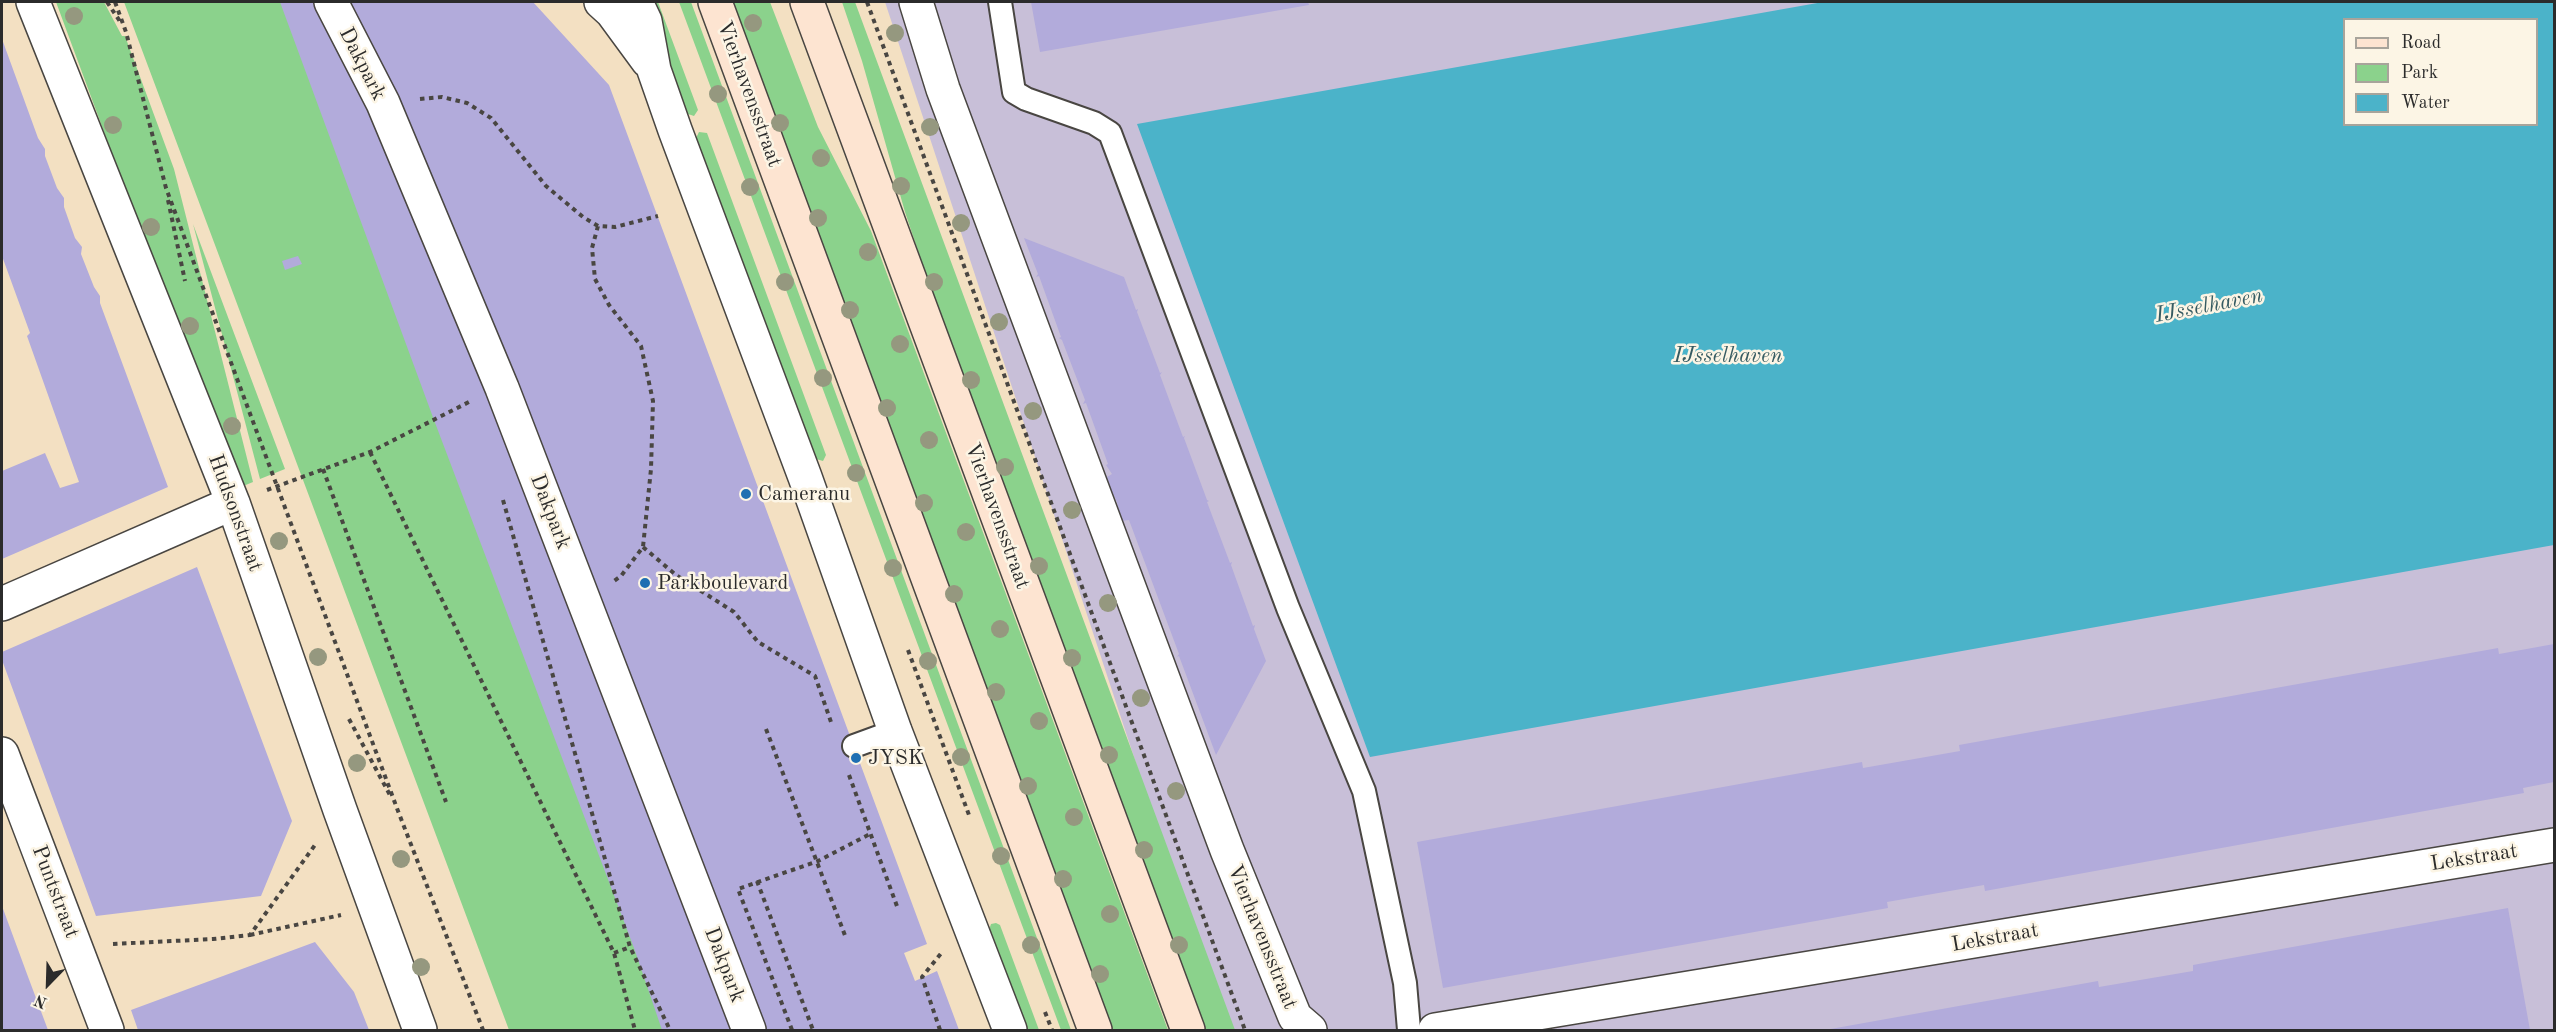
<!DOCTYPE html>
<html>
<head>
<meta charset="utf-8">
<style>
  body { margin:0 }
  #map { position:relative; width:2556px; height:1032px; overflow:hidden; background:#f3e0c2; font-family:"Old Standard TT",serif }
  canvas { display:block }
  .frame { position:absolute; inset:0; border:3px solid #2b2b2b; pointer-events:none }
  .legend { position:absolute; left:2343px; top:18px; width:195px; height:108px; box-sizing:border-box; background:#fcf5e5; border:2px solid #a8a49b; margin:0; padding:8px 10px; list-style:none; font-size:18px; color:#2b2b2b }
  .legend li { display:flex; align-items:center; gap:12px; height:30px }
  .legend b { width:30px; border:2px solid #a8a49b }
  .north { position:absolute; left:18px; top:954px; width:60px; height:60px; -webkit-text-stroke:4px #fcf5e5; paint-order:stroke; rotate:203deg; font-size:16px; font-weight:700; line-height:24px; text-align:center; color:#2b2b2b }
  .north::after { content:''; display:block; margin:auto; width:21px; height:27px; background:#2b2b2b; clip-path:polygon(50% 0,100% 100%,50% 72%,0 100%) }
</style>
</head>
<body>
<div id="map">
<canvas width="2556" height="1032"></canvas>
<div class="frame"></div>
<ul class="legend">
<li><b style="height:8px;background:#fde4d1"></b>Road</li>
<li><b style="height:16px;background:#8bd28c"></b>Park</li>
<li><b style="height:16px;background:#4bb3c9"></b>Water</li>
</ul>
<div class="north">N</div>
</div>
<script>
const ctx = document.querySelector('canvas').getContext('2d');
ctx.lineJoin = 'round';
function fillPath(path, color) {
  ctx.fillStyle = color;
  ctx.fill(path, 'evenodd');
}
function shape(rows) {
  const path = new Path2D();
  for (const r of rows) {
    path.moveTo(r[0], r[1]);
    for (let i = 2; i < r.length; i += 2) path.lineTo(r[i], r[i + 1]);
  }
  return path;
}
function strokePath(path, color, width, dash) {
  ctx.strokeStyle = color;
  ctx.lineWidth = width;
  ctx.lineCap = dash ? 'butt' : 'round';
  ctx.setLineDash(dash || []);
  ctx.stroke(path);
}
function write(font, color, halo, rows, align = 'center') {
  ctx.font = font + ' "Old Standard TT",serif';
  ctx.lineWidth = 5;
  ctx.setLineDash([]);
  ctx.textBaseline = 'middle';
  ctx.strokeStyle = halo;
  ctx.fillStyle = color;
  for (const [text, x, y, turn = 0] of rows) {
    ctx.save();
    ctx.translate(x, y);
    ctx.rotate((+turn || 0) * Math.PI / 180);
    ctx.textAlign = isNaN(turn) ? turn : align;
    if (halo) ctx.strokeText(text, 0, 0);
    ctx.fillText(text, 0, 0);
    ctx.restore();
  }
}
fillPath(shape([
  [885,2,2554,2,2554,1030,1224,1030],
  [2344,20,2536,20,2536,124,2344,124]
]), '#c8bfd8');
fillPath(shape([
  [56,2,104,2,122,36,125,36,174,169,253,482,236,489],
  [124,2,306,2,479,382,721,1030,509,1030],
  [646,2,658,2,698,110,694,116,688,114],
  [679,2,691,2,1071,1030,1061,1030],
  [729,2,770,2,818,127,871,231,1168,1030,1111,1030],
  [842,2,855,2,1235,1030,1206,1030,920,257,905,212,862,61],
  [699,132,707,133,826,455,823,461,816,459,696,138],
  [193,224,285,469,260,479],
  [996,923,1000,925,1039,1030,1026,1030,989,930,991,924]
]), '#8bd28c');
fillPath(shape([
  [1823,2,2554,2,2554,545,1370,757,1137,124],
  [2344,20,2536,20,2536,124,2344,124]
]), '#4bb3c9');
fillPath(shape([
  [280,2,533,2,609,85,927,944,904,953,915,981,937,971,959,1030,662,1030,634,948,434,420],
  [1031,2,1308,2,1309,5,1040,52],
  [2,39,38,138,45,149,45,156,57,188,64,198,64,207,75,238,82,247,81,254,94,287,100,296,100,303,168,487,2,559,2,471,45,453,60,488,79,482,27,336,30,333,2,256],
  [1024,238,1124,277,1136,310,1138,309,1137,312,1160,373,1162,372,1160,375,1183,437,1185,436,1184,438,1207,500,1209,501,1207,502,1230,563,1232,562,1231,565,1253,626,1255,625,1254,629,1266,661,1216,755,1179,656,1177,657,1179,654,1129,520,1121,521,1117,502,1103,473,1107,477,1112,474,1106,465,1108,464,1086,403,1083,404,1085,400,1062,340,1059,338,1061,337,1039,276,1036,277,1038,274],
  [298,256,302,264,285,270,282,261],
  [197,567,292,821,261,896,96,916,2,660,2,652],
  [2554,644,2554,782,2523,788,2524,793,1985,891,1984,885,1887,902,1888,908,1443,988,1417,842,1862,762,1863,768,1960,751,1959,745,2498,648,2499,654],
  [2,906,27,974,48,1030,2,1030],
  [2508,908,2530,1030,1825,1030,2098,981,2099,987,2193,971,2193,965],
  [315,942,354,992,369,1030,138,1030,131,1010]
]), '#b2abdb');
const service = shape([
  [1000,2,1014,92,1026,99,1094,123,1110,133,1288,608,1364,791,1405,983,1409,1030],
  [854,746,895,731]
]);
const pedestrian = shape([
  [331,2,383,103,502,388,749,1030]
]);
const minor = shape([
  [33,2,233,503,340,810,420,1030],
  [601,2,612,12,648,61],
  [636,2,645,21,654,70,675,130,805,477,895,731,1010,1030],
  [916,2,943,89,1227,850,1295,1017,1310,1030],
  [2,604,233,503],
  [2,754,107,1030],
  [1435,1030,2554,845]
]);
const secondary = shape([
  [715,2,1095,1030],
  [807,2,1188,1030]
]);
strokePath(service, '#494642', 26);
strokePath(pedestrian, '#494642', 36);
strokePath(minor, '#494642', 36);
strokePath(secondary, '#494642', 36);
strokePath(shape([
  [107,2,121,23],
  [115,2,126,32,166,188,398,811,483,1030],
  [867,2,1245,1030],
  [420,99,442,97,467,103,491,118,546,186,583,217,598,226,615,227,658,216],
  [168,200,185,281],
  [598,226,592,248,595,279,609,305,641,346,653,401,651,469,643,547,621,576,614,581],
  [370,452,614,953,635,1030],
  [323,469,446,802],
  [267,490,370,452,469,402],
  [503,500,630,947,670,1030],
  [643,547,676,575,734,612,758,642,815,676,832,725],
  [908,650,969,815],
  [349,719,391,797],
  [766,729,846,938],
  [849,775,898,909],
  [757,881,813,1030],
  [250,935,341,915],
  [113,944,213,939,250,935,315,845],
  [614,953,630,947],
  [1045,1012,1052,1030],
  [792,1030,738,889,818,861,870,834],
  [940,1030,922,977,943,951]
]), '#494642', 4, [4.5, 4.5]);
strokePath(service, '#fff', 22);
strokePath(pedestrian, '#fff', 33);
strokePath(minor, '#fff', 33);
strokePath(secondary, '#fde4d1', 33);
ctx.fillStyle = '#95987f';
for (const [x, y] of [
  [74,16],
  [753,23],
  [895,33],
  [718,94],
  [780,123],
  [113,125],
  [930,127],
  [821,158],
  [901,186],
  [750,187],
  [818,218],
  [961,223],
  [151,227],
  [868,252],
  [785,282],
  [934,282],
  [850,310],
  [999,322],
  [190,326],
  [900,344],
  [823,378],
  [971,380],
  [887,408],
  [1033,411],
  [232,426],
  [929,440],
  [1005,467],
  [856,473],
  [924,503],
  [1072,510],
  [966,532],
  [279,541],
  [1039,566],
  [893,568],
  [954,594],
  [1108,603],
  [1000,629],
  [318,657],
  [1072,658],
  [928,661],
  [996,692],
  [1141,698],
  [1039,721],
  [1109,755],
  [961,757],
  [357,763],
  [1028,786],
  [1176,791],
  [1074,817],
  [1144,850],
  [1001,856],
  [401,859],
  [1063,879],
  [1110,914],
  [1031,945],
  [1179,945],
  [421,967],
  [1100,974]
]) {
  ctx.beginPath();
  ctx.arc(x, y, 9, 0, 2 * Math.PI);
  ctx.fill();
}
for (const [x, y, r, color] of [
  [746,494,6,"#1f6fb2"],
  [645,583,6,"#1f6fb2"],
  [856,758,6,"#1f6fb2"]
]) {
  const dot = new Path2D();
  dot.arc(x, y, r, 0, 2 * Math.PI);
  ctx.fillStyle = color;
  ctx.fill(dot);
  strokePath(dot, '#fcf5e5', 2);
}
write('21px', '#2b2b2b', '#fcf5e5', [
  ["Dakpark",362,64,63],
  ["Vierhavensstraat",749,94,70],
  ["Dakpark",550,512,69],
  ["Hudsonstraat",235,513,70],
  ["Vierhavensstraat",997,516,70],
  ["Lekstraat",2474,858,-9],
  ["Puntstraat",55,892,69],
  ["Vierhavensstraat",1262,937,68],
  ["Lekstraat",1995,938,-10],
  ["Dakpark",724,965,69]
]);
write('21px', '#2b2b2b', '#fcf5e5', [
  ["Cameranu",758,494],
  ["Parkboulevard",657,583],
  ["JYSK",868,758]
], 'left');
write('italic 22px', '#365b62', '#fcf5e5', [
  ["IJsselhaven",2209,306,-11],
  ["IJsselhaven",1728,356]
]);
</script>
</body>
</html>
